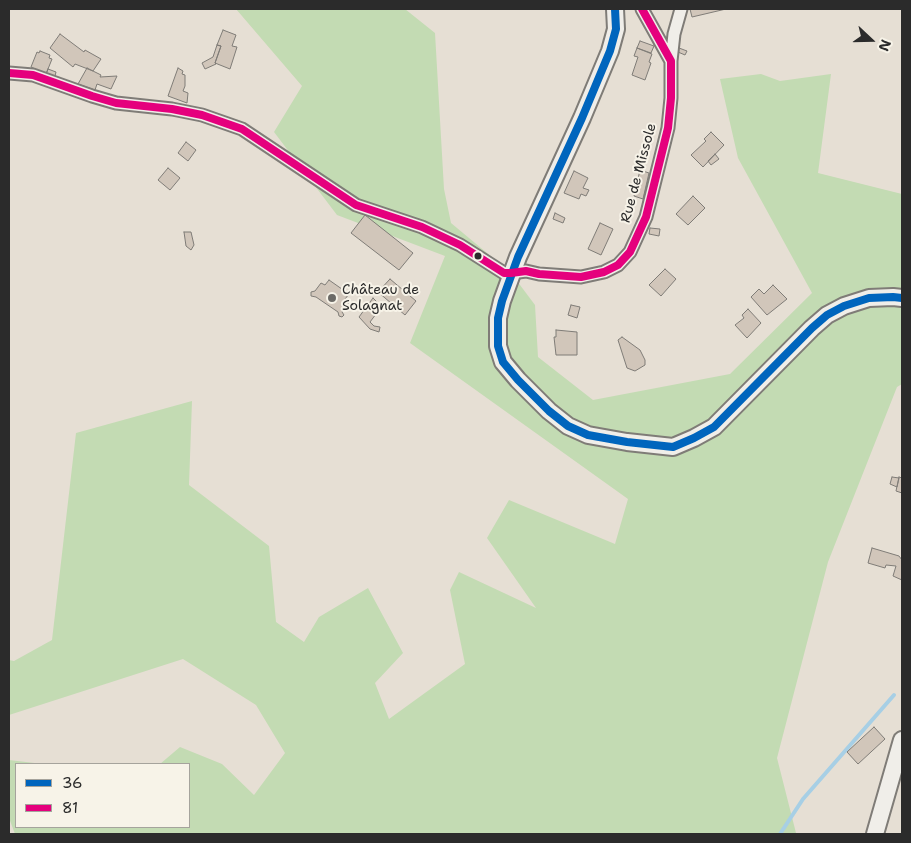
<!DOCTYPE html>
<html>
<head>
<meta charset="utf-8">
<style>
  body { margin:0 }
  #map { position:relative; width:911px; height:843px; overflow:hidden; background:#e6dfd4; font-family:"Shantell Sans",sans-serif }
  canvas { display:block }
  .frame { position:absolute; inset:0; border:10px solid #2b2b2b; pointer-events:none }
  .legend { position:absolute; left:15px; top:763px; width:175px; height:65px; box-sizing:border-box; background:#f7f3e8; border:1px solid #a5a39c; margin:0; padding:6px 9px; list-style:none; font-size:15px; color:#2b2b2b }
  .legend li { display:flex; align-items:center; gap:10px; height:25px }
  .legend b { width:25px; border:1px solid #a5a39c }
  .north { position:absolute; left:846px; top:15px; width:50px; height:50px; -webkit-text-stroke:4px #f7f3e8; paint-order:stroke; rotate:111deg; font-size:14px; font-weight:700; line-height:20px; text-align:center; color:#2b2b2b }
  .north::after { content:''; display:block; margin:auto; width:18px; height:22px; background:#2b2b2b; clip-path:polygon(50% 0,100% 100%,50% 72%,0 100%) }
</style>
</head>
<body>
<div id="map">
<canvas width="911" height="843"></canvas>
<div class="frame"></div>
<ul class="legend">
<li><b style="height:6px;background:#0065bd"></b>36</li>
<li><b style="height:6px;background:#e5007d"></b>81</li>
</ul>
<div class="north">N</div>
</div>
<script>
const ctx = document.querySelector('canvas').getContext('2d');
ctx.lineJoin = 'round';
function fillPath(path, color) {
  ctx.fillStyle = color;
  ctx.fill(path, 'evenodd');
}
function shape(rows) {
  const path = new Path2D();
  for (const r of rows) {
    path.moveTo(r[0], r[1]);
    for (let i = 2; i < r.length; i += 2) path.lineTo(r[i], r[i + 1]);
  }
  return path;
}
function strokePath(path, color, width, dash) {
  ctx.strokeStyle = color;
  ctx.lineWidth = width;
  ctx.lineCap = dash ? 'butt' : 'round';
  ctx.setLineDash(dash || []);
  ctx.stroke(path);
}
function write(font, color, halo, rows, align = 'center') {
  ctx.font = font + ' "Shantell Sans",sans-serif';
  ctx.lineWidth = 4;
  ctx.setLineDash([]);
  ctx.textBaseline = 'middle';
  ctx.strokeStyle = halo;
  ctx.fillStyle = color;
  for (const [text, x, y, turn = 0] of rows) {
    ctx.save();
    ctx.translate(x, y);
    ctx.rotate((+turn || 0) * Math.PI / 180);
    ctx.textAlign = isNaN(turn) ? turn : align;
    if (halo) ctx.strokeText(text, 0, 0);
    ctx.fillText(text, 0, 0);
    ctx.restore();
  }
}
fillPath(shape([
  [236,9,405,9,435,33,444,189,451,223,511,273,535,305,538,357,593,400,730,374,812,293,738,158,720,79,761,74,780,81,831,74,818,173,902,194,902,384,897,387,828,562,777,758,796,833,713,834,15,834,9,818,9,760,43,764,16,764,16,827,189,827,189,764,160,764,180,747,222,764,254,795,285,753,256,705,183,659,9,715,9,660,14,661,52,640,76,433,192,401,189,485,269,546,276,622,304,642,319,617,368,588,403,653,375,683,389,719,465,664,450,590,459,572,536,608,487,538,509,500,615,544,628,499,410,343,445,256,337,215,274,132,302,86]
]), '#c3dbb3');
strokePath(shape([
  [780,834,803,799,894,695]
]), '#a7cfe5', 4);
const building = shape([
  [690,9,726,9,692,17,690,9],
  [223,30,236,35,232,46,237,47,230,69,215,63,221,46,217,45,223,30],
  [60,34,84,52,85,50,101,59,93,71,75,64,73,67,50,48,60,34],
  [640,41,654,46,651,53,637,48,640,41],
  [217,45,221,46,215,63,216,64,205,69,202,63,213,57,217,45],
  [637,48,652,54,649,62,651,63,645,80,632,75,638,57,634,56,637,48],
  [679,48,687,51,685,55,678,52,679,48],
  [40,51,50,55,49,58,52,59,46,74,31,67,37,52,39,53,40,51],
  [87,68,101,75,100,77,117,76,111,89,97,84,95,90,78,84,87,68],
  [178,68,183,71,182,74,185,75,185,86,183,91,188,93,187,103,168,96,178,68],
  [48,69,56,72,55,76,46,74,48,69],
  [711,132,724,145,703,167,691,155,706,141,704,139,711,132],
  [186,142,196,150,188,161,178,153,186,142],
  [715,154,719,159,711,165,708,161,715,154],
  [168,168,180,178,170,190,158,180,168,168],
  [640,170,649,173,643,199,634,196,640,170],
  [574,171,588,178,583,188,589,190,586,196,581,194,579,199,564,193,574,171],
  [693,196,705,208,688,225,676,214,693,196],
  [555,213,565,218,563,223,553,219,555,213],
  [365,215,413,253,399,270,351,233,365,215],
  [600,223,613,229,601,255,588,249,600,223],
  [650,228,660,229,659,236,649,234,650,228],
  [184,232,191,232,194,245,191,250,186,246,184,232],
  [665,269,676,279,661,296,649,285,665,269],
  [390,279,416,301,405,315,378,292,390,279],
  [329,280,349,294,345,299,349,302,342,312,344,315,342,317,339,316,338,312,316,297,311,296,311,292,315,291,321,283,325,285,329,280],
  [773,285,787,299,767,315,751,297,759,289,764,294,773,285],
  [373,298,378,303,375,307,379,310,370,322,374,326,380,327,379,332,370,329,359,317,373,298],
  [571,305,580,307,577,318,568,315,571,305],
  [748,309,761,323,747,338,735,325,744,318,742,315,748,309],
  [556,330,577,332,577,355,556,355,554,337,556,337,556,330],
  [622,337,640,350,645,360,645,365,635,371,627,368,618,340,622,337],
  [892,477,899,478,897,487,890,484,892,477],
  [899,477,902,478,902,493,896,491,899,477],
  [872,548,899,556,902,560,902,580,893,576,896,566,886,565,885,568,868,563,872,548],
  [874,727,885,739,858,764,847,752,874,727]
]);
fillPath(building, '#d1c6ba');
strokePath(building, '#7f7c77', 1);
const minor = shape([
  [671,61,674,34,681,9],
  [9,73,33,75,92,96,116,103,172,109,202,115,242,129,356,205,422,227,460,245,504,273,511,273,526,271,539,274,581,277,604,272,618,265,630,252,646,217,668,128,671,98,671,61,642,9]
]);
const secondary = shape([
  [615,9,616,29,610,51,582,118,518,257,502,301,498,318,498,346,503,362,518,380,549,411,568,426,588,435,627,442,673,447,694,438,714,427,812,328,827,315,844,306,869,298,893,297,902,298],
  [875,834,902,740]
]);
strokePath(minor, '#7f7c77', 15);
strokePath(secondary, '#7f7c77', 20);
strokePath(minor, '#f0eee9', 11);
strokePath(secondary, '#f0eee9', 16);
strokePath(shape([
  [615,9,616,29,610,51,582,118,518,257,502,301,498,318,498,346,503,362,518,380,549,411,568,426,588,435,627,442,673,447,694,438,714,427,812,328,827,315,844,306,869,298,893,297,902,298]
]), '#0065bd', 8);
strokePath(shape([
  [9,73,33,75,92,96,116,103,172,109,202,115,242,129,356,205,422,227,460,245,504,273,511,273,526,271,539,274,581,277,604,272,618,265,630,252,646,217,668,128,671,98,671,61,642,9]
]), '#e5007d', 8);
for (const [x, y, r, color] of [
  [478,256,4.5,"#2b2b2b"],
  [332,298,5,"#6c6a66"]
]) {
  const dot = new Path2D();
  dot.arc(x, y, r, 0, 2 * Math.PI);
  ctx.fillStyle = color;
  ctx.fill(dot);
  strokePath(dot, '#f7f3e8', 2);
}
write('14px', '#2b2b2b', '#f7f3e8', [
  ["Rue de Missole",639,173,-75]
]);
write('14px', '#2b2b2b', '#f7f3e8', [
  ["Château de",342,290],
  ["Solagnat",342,306]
], 'left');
</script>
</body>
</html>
